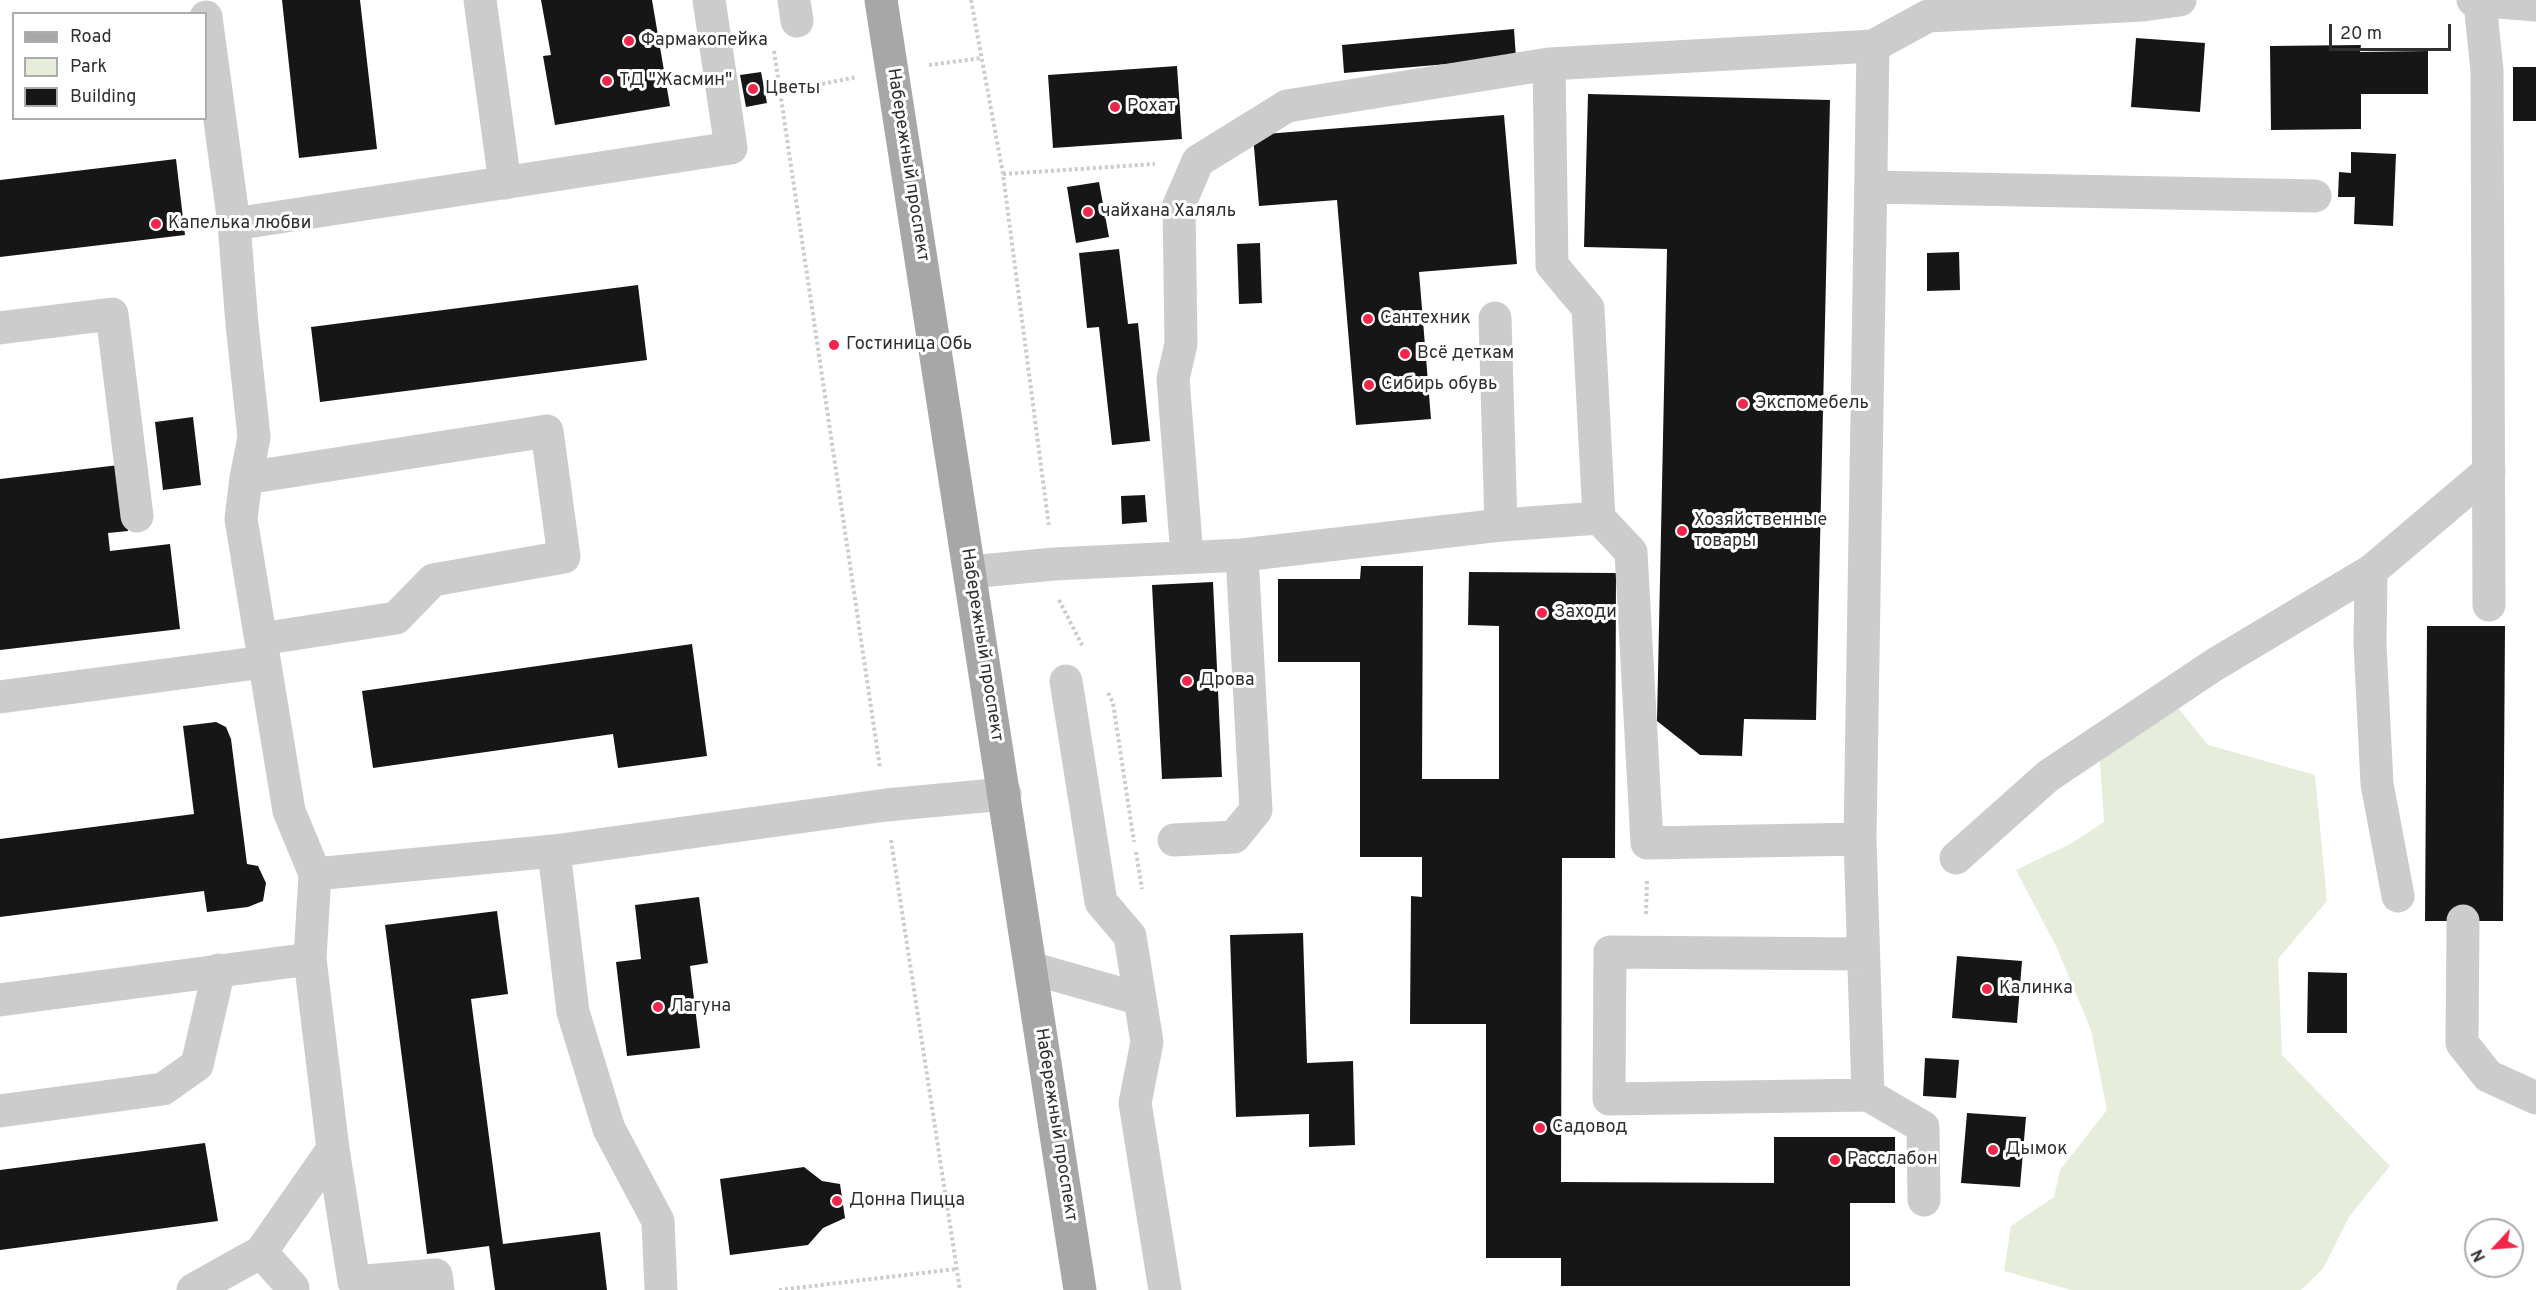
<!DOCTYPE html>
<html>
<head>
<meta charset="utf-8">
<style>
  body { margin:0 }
  #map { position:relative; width:2536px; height:1290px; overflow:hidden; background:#fff; font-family:Overpass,sans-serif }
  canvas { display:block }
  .legend { position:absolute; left:12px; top:12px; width:195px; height:108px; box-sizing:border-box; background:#fff; border:2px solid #acacac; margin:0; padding:8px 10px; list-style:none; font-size:18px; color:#2f2f2f }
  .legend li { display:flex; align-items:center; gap:12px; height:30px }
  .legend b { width:30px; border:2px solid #acacac }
  .north { position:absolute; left:2464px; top:1218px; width:60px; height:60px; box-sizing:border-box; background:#fff; border:2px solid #acacac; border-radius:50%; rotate:244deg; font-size:16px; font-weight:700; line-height:24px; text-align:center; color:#2f2f2f }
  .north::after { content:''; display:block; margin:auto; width:21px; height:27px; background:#f2254a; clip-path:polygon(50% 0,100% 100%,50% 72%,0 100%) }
  .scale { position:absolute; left:2329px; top:24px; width:122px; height:27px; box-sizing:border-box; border:3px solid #2f2f2f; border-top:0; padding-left:8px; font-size:18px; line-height:21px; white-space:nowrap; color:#2f2f2f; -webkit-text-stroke:4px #fff; paint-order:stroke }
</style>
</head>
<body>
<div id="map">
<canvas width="2536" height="1290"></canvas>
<ul class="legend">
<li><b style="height:8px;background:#a7a7a7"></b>Road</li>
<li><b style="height:16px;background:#e7eddb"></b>Park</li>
<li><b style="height:16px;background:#161616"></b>Building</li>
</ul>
<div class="north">N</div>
<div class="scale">20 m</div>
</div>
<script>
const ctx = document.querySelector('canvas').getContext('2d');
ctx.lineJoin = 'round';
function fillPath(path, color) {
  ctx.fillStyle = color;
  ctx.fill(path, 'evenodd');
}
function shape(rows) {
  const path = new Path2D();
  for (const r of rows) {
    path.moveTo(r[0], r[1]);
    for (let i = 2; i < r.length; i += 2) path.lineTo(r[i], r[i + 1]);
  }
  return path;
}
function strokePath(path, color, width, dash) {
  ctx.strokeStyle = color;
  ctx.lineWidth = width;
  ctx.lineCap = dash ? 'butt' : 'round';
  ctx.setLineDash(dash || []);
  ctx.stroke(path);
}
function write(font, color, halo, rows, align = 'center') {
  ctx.font = font + ' Overpass,sans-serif';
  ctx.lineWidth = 6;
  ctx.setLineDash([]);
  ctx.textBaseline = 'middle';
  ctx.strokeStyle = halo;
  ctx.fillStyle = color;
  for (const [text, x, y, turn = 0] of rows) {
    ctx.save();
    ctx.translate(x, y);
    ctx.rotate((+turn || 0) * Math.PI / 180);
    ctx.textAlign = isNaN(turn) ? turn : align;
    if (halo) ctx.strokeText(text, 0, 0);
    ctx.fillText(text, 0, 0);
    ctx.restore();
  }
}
fillPath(shape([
  [2179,709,2208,745,2315,775,2327,901,2278,959,2282,1055,2390,1166,2349,1217,2323,1269,2301,1290,2071,1290,2004,1271,2011,1226,2054,1197,2060,1170,2107,1110,2091,1030,2057,948,2016,870,2072,843,2104,822,2099,749,2133,723]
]), '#e7eddb');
fillPath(shape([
  [282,0,360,0,377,149,299,158],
  [541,0,652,0,670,106,555,125,543,56,551,55],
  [1514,29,1516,58,1344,73,1342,45],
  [2136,38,2205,43,2200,112,2131,107],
  [2361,45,2360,52,2428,51,2428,94,2361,94,2361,129,2271,130,2270,46],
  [1177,66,1182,139,1053,148,1048,75],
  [2513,67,2536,67,2536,121,2513,121],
  [761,72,767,103,746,107,740,75],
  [1588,94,1830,100,1816,720,1744,719,1742,756,1700,755,1657,721,1667,249,1584,247],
  [1504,115,1517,264,1419,272,1431,419,1356,425,1337,200,1259,206,1253,135],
  [2351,152,2396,154,2393,226,2354,224,2355,197,2338,197,2339,172,2351,173],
  [176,159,185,235,0,257,0,180],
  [1099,182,1109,237,1076,243,1067,187],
  [1260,243,1262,303,1239,304,1237,244],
  [1119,249,1128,324,1138,323,1150,441,1112,445,1099,327,1087,328,1079,253],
  [1959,252,1960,290,1927,291,1927,253],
  [638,285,647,360,320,402,311,327],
  [193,417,201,485,163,490,155,422],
  [119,465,128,531,108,533,110,551,170,544,180,629,0,650,0,479],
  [1145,495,1147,522,1122,524,1121,496],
  [1361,566,1423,566,1422,779,1499,779,1499,626,1468,625,1469,572,1616,573,1615,858,1562,858,1561,1182,1774,1183,1774,1137,1895,1137,1895,1203,1850,1203,1850,1286,1561,1286,1561,1258,1486,1258,1486,1024,1410,1024,1411,896,1422,897,1422,857,1360,857,1360,662,1278,662,1278,579,1360,579],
  [1213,582,1222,777,1162,779,1152,585],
  [2427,626,2505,626,2503,921,2425,921],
  [692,644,707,756,618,768,613,734,373,768,362,691],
  [216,722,226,727,231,739,247,864,258,866,266,883,263,901,248,907,207,912,204,891,0,917,0,839,194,814,183,726],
  [699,897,708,963,690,966,700,1048,627,1056,616,962,641,959,635,905],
  [497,911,508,994,471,999,503,1244,600,1232,607,1290,495,1290,489,1246,427,1254,385,925],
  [1303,933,1307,1063,1353,1061,1355,1145,1309,1147,1309,1114,1236,1117,1230,935],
  [1957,956,2022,961,2017,1023,1952,1018],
  [2308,972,2347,973,2347,1033,2307,1033],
  [1925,1058,1959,1060,1956,1098,1923,1096],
  [1967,1113,2026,1117,2020,1187,1961,1183],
  [205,1143,218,1221,0,1250,0,1170],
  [804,1167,822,1181,840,1184,845,1218,823,1228,808,1245,730,1255,720,1179]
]), '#161616');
strokePath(shape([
  [971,0,1003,174,1049,527],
  [774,51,880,768],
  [929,65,982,58],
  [781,92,857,77],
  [1003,174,1155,164],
  [1059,600,1083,647],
  [1108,693,1113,703,1134,842],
  [891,840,960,1290],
  [1136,852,1142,889],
  [1646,914,1647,880],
  [779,1290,956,1269]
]), '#ccc', 4, [3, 3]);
strokePath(shape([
  [480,0,505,183],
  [794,0,797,21],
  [2473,0,2536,5],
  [2480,2,2487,71,2489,605],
  [1549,64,1552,265,1588,308,1599,518,1631,552,1647,843,1860,839],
  [1872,187,2315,196],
  [234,224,731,148,709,0],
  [1495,318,1501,525],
  [0,328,112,314,137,516],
  [246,478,547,431,564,557,433,580,396,618,261,639],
  [1187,556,1173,379,1181,344,1179,205,1198,161,1287,106,1549,64,1873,46,1928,16,2143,5,2180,0],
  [2371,571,2370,644,2377,784,2398,896],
  [970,572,1054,564,1242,555,1501,525,1599,518],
  [1066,681,1101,902,1130,936,1147,1042,1135,1103,1165,1290],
  [0,697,264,662],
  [1174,840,1234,837,1256,810,1242,555],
  [1956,858,2048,776,2214,665,2371,571,2489,471],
  [315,874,554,851],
  [2463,921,2462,1043,2488,1076,2536,1098],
  [1862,954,1610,952,1609,1099,1868,1095,1860,839,1873,46],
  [1031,968,1140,999],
  [0,1000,310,959],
  [1868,1095,1923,1127,1924,1200],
  [0,1111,163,1089,197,1065,219,970],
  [333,1149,354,1282,436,1275,438,1290],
  [261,1252,293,1288],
  [193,1290,261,1252,333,1149,310,959,315,874,289,811,241,519,246,478,254,437,242,324,234,224,206,17],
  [661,1290,658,1221,609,1129,573,1012,554,851,886,805,1005,794]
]), '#ccc', 33);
strokePath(shape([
  [881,0,1080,1290]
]), '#a7a7a7', 33);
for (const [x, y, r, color] of [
  [629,41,6,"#f2254a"],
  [607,81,6,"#f2254a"],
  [753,89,6,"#f2254a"],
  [1115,107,6,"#f2254a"],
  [1088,212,6,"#f2254a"],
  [156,224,6,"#f2254a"],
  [1368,319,6,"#f2254a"],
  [834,345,6,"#f2254a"],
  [1405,354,6,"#f2254a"],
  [1369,385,6,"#f2254a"],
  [1743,404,6,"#f2254a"],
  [1682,531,6,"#f2254a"],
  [1542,613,6,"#f2254a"],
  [1187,681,6,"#f2254a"],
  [1987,989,6,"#f2254a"],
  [658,1007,6,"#f2254a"],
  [1540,1128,6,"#f2254a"],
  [1993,1150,6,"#f2254a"],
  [1835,1160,6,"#f2254a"],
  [837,1201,6,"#f2254a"]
]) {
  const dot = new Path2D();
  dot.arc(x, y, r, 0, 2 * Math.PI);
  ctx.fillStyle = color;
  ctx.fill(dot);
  strokePath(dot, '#fff', 2);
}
write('18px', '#2f2f2f', '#fff', [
  ["Фармакопейка",641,41],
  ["ТД \"Жасмин\"",619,81],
  ["Цветы",765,89],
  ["Рохат",1127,107],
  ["чайхана Халяль",1100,212],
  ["Капелька любви",168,224],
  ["Сантехник",1380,319],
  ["Гостиница Обь",846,345],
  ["Всё деткам",1417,354],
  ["Сибирь обувь",1381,385],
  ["Экспомебель",1755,404],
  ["Хозяйственные",1694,521],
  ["товары",1694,542],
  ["Заходи",1554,613],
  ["Дрова",1199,681],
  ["Калинка",1999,989],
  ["Лагуна",670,1007],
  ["Садовод",1552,1128],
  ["Дымок",2005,1150],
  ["Расслабон",1847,1160],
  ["Донна Пицца",849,1201]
], 'left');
write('18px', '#2f2f2f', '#fff', [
  ["Набережный проспект",907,165,81],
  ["Набережный проспект",981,645,81],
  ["Набережный проспект",1055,1125,81]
]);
</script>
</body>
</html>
